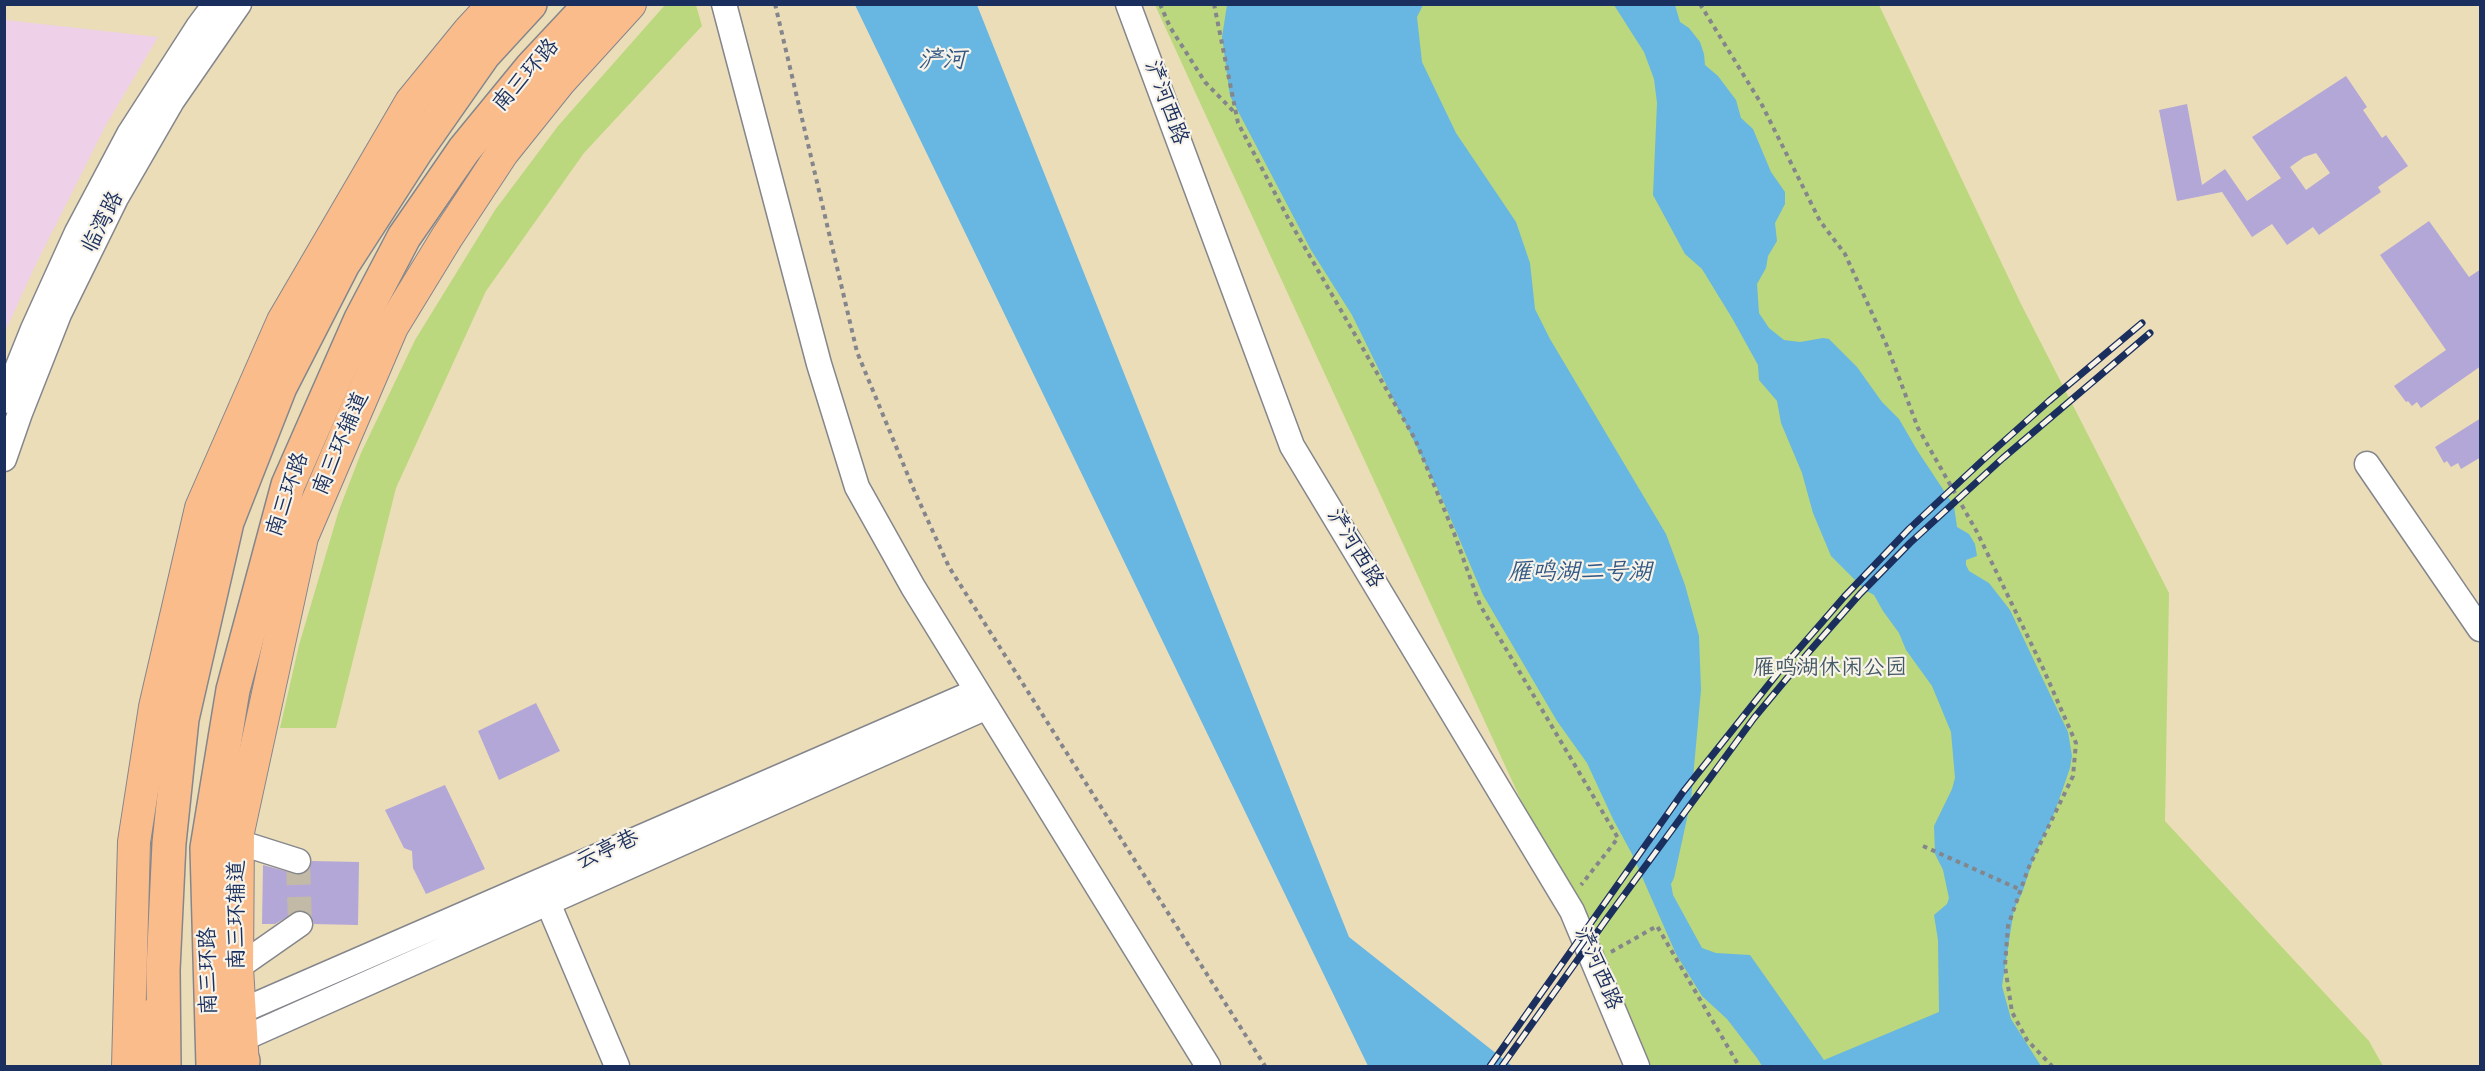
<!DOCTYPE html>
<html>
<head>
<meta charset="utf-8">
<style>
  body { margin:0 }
  #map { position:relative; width:2485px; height:1071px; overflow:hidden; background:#ecddb9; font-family:Mynerve,sans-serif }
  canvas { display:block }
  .frame { position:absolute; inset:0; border:6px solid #1b2f5e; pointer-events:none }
</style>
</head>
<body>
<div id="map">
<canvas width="2485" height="1071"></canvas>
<div class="frame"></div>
</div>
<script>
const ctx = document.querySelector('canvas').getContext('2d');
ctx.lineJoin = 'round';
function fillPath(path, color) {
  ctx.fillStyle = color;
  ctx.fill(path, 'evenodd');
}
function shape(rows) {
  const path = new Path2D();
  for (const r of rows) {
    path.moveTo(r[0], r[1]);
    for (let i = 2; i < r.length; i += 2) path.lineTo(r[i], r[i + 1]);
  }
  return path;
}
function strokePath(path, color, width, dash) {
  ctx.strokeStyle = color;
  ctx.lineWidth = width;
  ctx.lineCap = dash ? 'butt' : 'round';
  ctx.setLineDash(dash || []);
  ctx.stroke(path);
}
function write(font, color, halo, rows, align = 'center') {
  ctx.font = font + ' Mynerve,"LXGW WenKai TC",sans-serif';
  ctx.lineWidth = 4.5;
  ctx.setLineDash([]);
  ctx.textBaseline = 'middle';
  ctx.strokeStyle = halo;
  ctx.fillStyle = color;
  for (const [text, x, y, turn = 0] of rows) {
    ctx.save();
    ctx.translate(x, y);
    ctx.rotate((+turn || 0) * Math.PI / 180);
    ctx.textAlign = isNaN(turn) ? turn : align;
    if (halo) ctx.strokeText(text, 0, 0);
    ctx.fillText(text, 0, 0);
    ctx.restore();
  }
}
fillPath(shape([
  [5,20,158,37,106,125,36,264,5,332]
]), '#eed0e8');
fillPath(shape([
  [665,5,696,5,702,26,584,153,486,291,396,488,336,728,280,728,299,645,339,510,361,453,415,340,495,210,558,126],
  [1155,5,1879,5,2021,304,2169,593,2165,821,2369,1041,2383,1066,1638,1066,1572,911]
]), '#bbd87e');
fillPath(shape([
  [855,5,977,5,1349,937,1512,1066,1368,1066],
  [1227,5,1423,5,1417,17,1422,62,1456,133,1516,222,1530,263,1535,309,1550,339,1666,534,1685,585,1699,636,1701,690,1691,800,1674,878,1671,884,1673,895,1702,948,1716,953,1750,955,1824,1060,1939,1012,1938,940,1934,915,1947,904,1949,898,1943,870,1935,854,1934,826,1952,789,1955,778,1951,732,1932,686,1906,650,1899,633,1883,611,1874,595,1865,590,1831,556,1813,513,1802,473,1781,423,1777,401,1759,380,1758,365,1732,318,1702,269,1685,254,1653,195,1657,103,1654,79,1644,52,1614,5,1675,5,1680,22,1689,28,1700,42,1704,54,1705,65,1718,76,1736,100,1741,118,1753,129,1771,172,1785,192,1785,204,1775,223,1777,241,1768,256,1766,268,1757,284,1759,313,1769,328,1784,340,1800,342,1823,338,1829,339,1857,367,1882,402,1899,419,1917,450,1954,506,1957,527,1969,534,1975,544,1977,556,1966,560,1966,565,1969,571,1989,583,2010,610,2068,732,2072,756,2070,768,2054,814,2035,854,2022,893,2014,909,2002,986,2011,1019,2041,1066,1762,1066,1757,1058,1727,1019,1702,996,1676,954,1632,854,1613,819,1587,763,1557,721,1483,595,1441,496,1352,315,1311,250,1230,96,1222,37]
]), '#68b6e2');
fillPath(shape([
  [2346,76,2367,107,2363,110,2382,138,2386,135,2408,166,2378,187,2381,192,2319,235,2313,227,2287,245,2272,224,2252,237,2222,192,2177,201,2159,110,2187,104,2202,185,2225,169,2247,201,2281,178,2252,137],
  [2316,153,2330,173,2306,190,2290,167,2304,157],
  [2429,221,2469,277,2481,269,2481,366,2421,408,2417,402,2412,406,2408,401,2406,402,2394,386,2446,350,2380,255],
  [2481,418,2481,457,2461,469,2458,463,2451,467,2447,461,2444,463,2435,447],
  [536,703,560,751,499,780,478,731],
  [445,785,485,869,426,894,413,868,412,851,404,848,385,810],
  [312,861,359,862,358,925,314,924,311,915,299,910,275,924,262,924,263,865,300,875,308,871]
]), '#b2a7d6');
strokePath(shape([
  [298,861,300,924]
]), '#c2baa7', 24, [24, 12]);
const minor = shape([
  [724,4,819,364,857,487,913,587,1208,1066],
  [1128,4,1292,446,1572,911,1637,1066],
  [4,401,33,329,77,232,129,134,198,27,215,4],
  [4,459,20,413,59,314,116,198,172,101,239,4],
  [2367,464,2480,629],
  [238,842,298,861],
  [548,903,617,1066],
  [237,968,300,924],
  [239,1012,977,691],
  [240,1040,987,707]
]);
const major = shape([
  [128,1066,134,842,155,707,201,508,283,321,411,102,469,31,494,4],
  [243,1066,237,968,238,832,302,537,392,327,447,237,503,152,560,81,630,4]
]);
const highway = shape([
  [138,1066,151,1016],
  [164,1066,163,970,169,843,182,719,227,522,280,387,343,264,416,151,484,54,530,4],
  [213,1066,207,848,233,690,288,485,361,319,404,237,464,150,532,67,591,4],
  [241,1066,243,1061]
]);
strokePath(minor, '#84868c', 27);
strokePath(major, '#84868c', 34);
strokePath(highway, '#84868c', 36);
strokePath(shape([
  [775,4,857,352,914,490,949,567,1265,1066],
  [1160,4,1170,27,1205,82,1236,114],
  [1214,4,1238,123,1289,220,1415,439,1454,533,1480,605,1618,838,1581,885],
  [1700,4,1762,105,1820,221,1845,254,1887,346,1918,428,1977,532,2042,666,2076,743,2073,776,2028,869,2008,926,2005,966,2012,1012,2027,1040,2052,1066],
  [1923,846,2021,890],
  [1611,952,1657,926,1739,1066]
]), '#84868c', 4, [4.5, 4.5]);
strokePath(minor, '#fff', 24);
strokePath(major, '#fabc8b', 32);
strokePath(highway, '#fabc8b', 33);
const rail = shape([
  [1490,1066,1683,792,1777,674,1844,597,1909,529,1984,459,2049,401,2142,323],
  [1502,1066,1608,917,1754,718,1808,653,1860,594,1910,543,2003,458,2150,333]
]);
strokePath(rail, '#1b2f5e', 7);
strokePath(rail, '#f7f3e8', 4.5, [14]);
write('22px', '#1b2f5e', '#f7f3e8', [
  ["南三环路",527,76,-49],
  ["浐河西路",1165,103,70],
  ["临湾路",104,223,-63],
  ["南三环辅道",342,444,-67],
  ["南三环路",289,495,-71],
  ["浐河西路",1354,549,59],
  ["云亭巷",608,851,-24],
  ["南三环辅道",238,915,-90],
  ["浐河西路",1597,969,67],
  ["南三环路",210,971,-91]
]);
write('22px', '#435966', '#f7f3e8', [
  ["雁鸣湖休闲公园",1830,669]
]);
write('italic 24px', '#325886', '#f7f3e8', [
  ["浐河",942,62],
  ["雁鸣湖二号湖",1580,574]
]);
</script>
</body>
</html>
